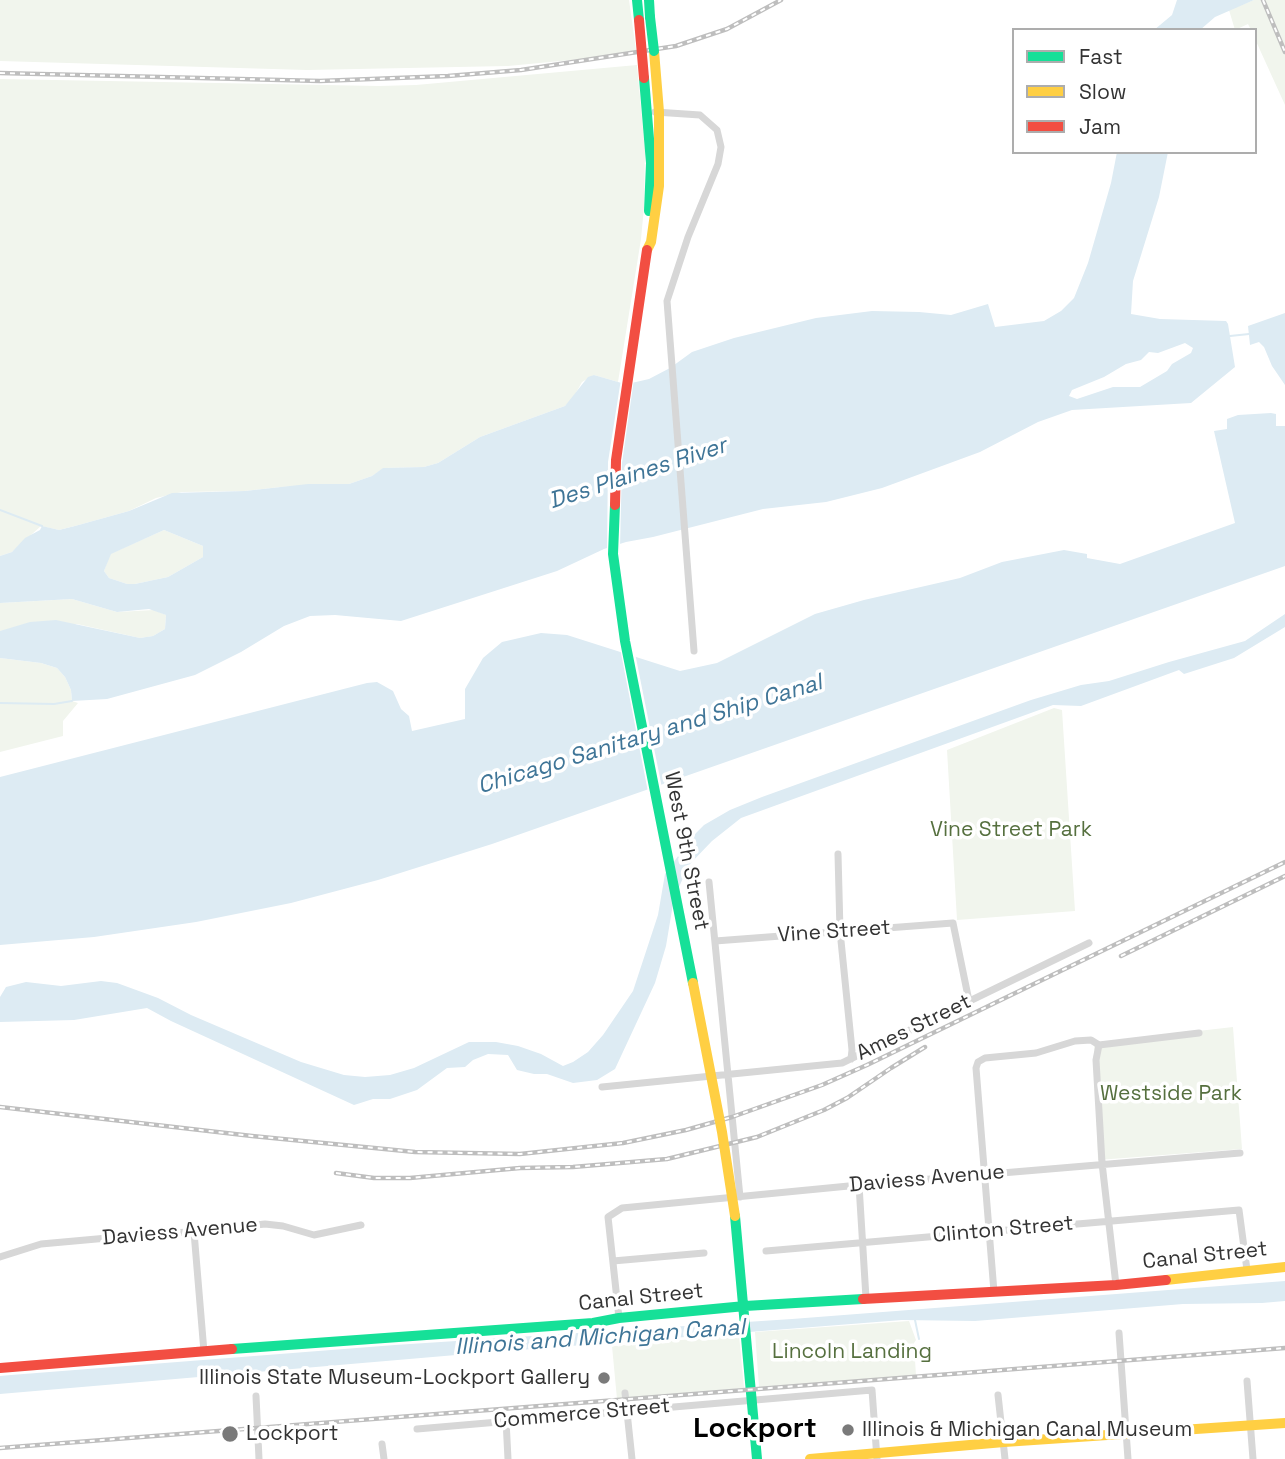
<!DOCTYPE html>
<html>
<head>
<meta charset="utf-8">
<style>
  body { margin:0 }
  #map { position:relative; width:1285px; height:1459px; overflow:hidden; background:#fff; font-family:"Space Grotesk",sans-serif }
  canvas { display:block }
  .legend { position:absolute; left:1012px; top:28px; width:245px; height:126px; box-sizing:border-box; background:#fff; border:2px solid #adadad; margin:0; padding:9px 12px; list-style:none; font-size:21px; color:#333 }
  .legend li { display:flex; align-items:center; gap:14px; height:35px }
  .legend b { width:35px; border:2px solid #adadad }
</style>
</head>
<body>
<div id="map">
<canvas width="1285" height="1459"></canvas>
<ul class="legend">
<li><b style="height:9px;background:#16e098"></b>Fast</li>
<li><b style="height:9px;background:#ffcf43"></b>Slow</li>
<li><b style="height:9px;background:#f24e42"></b>Jam</li>
</ul>
</div>
<script>
const ctx = document.querySelector('canvas').getContext('2d');
ctx.lineJoin = 'round';
function fillPath(path, color) {
  ctx.fillStyle = color;
  ctx.fill(path, 'evenodd');
}
function shape(rows) {
  const path = new Path2D();
  for (const r of rows) {
    path.moveTo(r[0], r[1]);
    for (let i = 2; i < r.length; i += 2) path.lineTo(r[i], r[i + 1]);
  }
  return path;
}
function strokePath(path, color, width, dash) {
  ctx.strokeStyle = color;
  ctx.lineWidth = width;
  ctx.lineCap = dash ? 'butt' : 'round';
  ctx.setLineDash(dash || []);
  ctx.stroke(path);
}
function write(font, color, halo, rows, align = 'center') {
  ctx.font = font + ' "Space Grotesk",sans-serif';
  ctx.lineWidth = 7;
  ctx.setLineDash([]);
  ctx.textBaseline = 'middle';
  ctx.strokeStyle = halo;
  ctx.fillStyle = color;
  for (const [text, x, y, turn = 0] of rows) {
    ctx.save();
    ctx.translate(x, y);
    ctx.rotate((+turn || 0) * Math.PI / 180);
    ctx.textAlign = isNaN(turn) ? turn : align;
    if (halo) ctx.strokeText(text, 0, 0);
    ctx.fillText(text, 0, 0);
    ctx.restore();
  }
}
fillPath(shape([
  [0,0,629,0,636,50,613,56,508,66,307,70,0,61],
  [1254,0,1285,0,1285,105,1255,39,1255,30,1251,30,1248,24,1235,30,1229,10],
  [637,65,645,151,644,207,641,239,618,382,594,375,582,382,573,398,565,406,480,437,438,463,424,467,384,468,372,476,349,484,281,487,245,491,182,492,156,498,129,511,75,526,59,530,41,526,12,552,0,556,0,79,379,86,416,85],
  [164,530,203,546,203,557,168,577,135,584,127,584,109,578,104,571,110,554],
  [72,599,117,612,154,610,166,615,165,629,153,636,140,638,77,624,0,631,0,603],
  [0,658,41,663,57,668,65,677,71,690,72,701,78,703,63,721,63,736,0,752],
  [1054,708,1062,710,1075,911,957,920,947,750],
  [1233,1027,1242,1149,1098,1160,1094,1043],
  [909,1321,916,1340,914,1343,916,1376,759,1387,755,1332],
  [739,1335,744,1388,617,1399,612,1346]
]), '#f1f5ed');
fillPath(shape([
  [1177,0,1254,0,1215,17,1200,30,1154,30,1172,15],
  [1117,152,1168,152,1159,197,1133,281,1131,314,1160,319,1226,321,1228,324,1235,367,1191,403,1072,410,1038,422,980,452,882,488,826,502,763,509,653,537,626,542,604,549,557,571,401,621,335,615,310,616,284,626,241,652,195,675,107,699,72,701,71,690,65,677,57,668,41,663,0,658,0,631,30,622,56,620,140,638,153,636,165,629,166,615,149,609,117,612,72,599,0,603,0,556,12,552,25,538,40,530,42,526,59,530,75,526,129,511,172,493,245,491,308,484,349,484,372,476,383,468,424,467,438,463,480,437,565,406,588,377,594,375,625,384,636,382,649,379,670,368,692,352,734,338,816,318,872,311,919,312,951,315,988,304,995,327,1044,321,1061,311,1074,298,1088,263,1111,183],
  [1185,343,1193,348,1191,353,1172,364,1167,371,1140,387,1113,387,1077,399,1069,396,1072,390,1104,377,1126,364,1141,360,1149,352,1158,353],
  [164,530,203,546,203,557,168,577,135,584,127,584,109,578,104,571,111,554],
  [1285,313,1285,385,1272,366,1264,347,1259,342,1250,345,1248,326],
  [1271,413,1276,414,1276,426,1285,426,1285,566,492,844,378,880,291,903,196,922,94,937,0,945,0,777,367,683,377,682,393,691,401,709,409,716,412,731,465,719,465,689,483,658,502,642,541,633,567,635,680,671,717,663,815,614,864,600,960,578,1002,562,1064,550,1087,554,1087,558,1120,564,1235,523,1214,431,1227,429,1227,419,1238,415],
  [1285,614,1285,627,1234,658,1184,674,1179,670,1081,706,1053,705,741,818,712,841,689,865,674,898,666,946,655,983,615,1069,597,1080,573,1083,547,1074,534,1074,517,1070,508,1055,488,1054,473,1060,465,1067,447,1068,417,1090,390,1099,373,1099,354,1105,171,1021,147,1008,74,1020,0,1022,0,997,6,987,26,982,61,986,101,981,117,983,158,998,191,1015,301,1062,344,1075,365,1077,390,1075,414,1068,469,1042,496,1042,518,1046,541,1054,563,1066,573,1062,588,1052,603,1035,633,991,658,915,665,874,692,837,704,825,730,810,762,797,1031,700,1081,685,1109,681,1169,662,1245,641],
  [1285,1281,1285,1301,1262,1303,1183,1304,975,1321,902,1320,456,1355,0,1394,0,1376,11,1375,395,1345,792,1319]
]), '#ddebf3');
fillPath(shape([
  [621,379,634,379,622,463,620,547,607,551,608,462],
  [620,648,635,653,662,788,648,792]
]), '#fff');
strokePath(shape([
  [1230,336,1249,334],
  [0,510,42,526],
  [0,703,54,704,72,701],
  [915,1320,919,1339]
]), '#ddebf3', 2);
strokePath(shape([
  [655,112,700,115,717,130,721,147,718,164,688,237,667,301,694,651],
  [838,854,840,931,852,1050,851,1059],
  [709,882,740,1197],
  [715,941,953,923,969,1001],
  [1099,1045,1096,1060,1102,1163,1116,1285],
  [602,1087,842,1063,1089,943],
  [859,1185,866,1298],
  [194,1232,204,1352],
  [766,1251,1239,1210,1247,1270],
  [0,1257,41,1244,163,1233,194,1232,265,1224,283,1226,314,1235,361,1225],
  [613,1261,704,1253],
  [994,1292,976,1068,978,1062,985,1058,1036,1053,1075,1041,1091,1040,1099,1045,1199,1033],
  [619,1318,608,1217,622,1208,859,1185,1240,1153],
  [1119,1333,1128,1459],
  [1247,1381,1253,1459],
  [625,1393,632,1459],
  [998,1395,1005,1459],
  [256,1396,259,1459],
  [506,1420,508,1459],
  [417,1429,872,1390,877,1459],
  [382,1444,384,1459]
]), '#d7d7d7', 7);
strokePath(shape([
  [637,0,639,20],
  [649,0,650,17],
  [644,78,651,163,649,211],
  [735,1216,757,1459],
  [232,1349,593,1323,619,1318,745,1306,863,1299]
]), '#16e098', 10);
strokePath(shape([
  [647,250,651,242,659,186,659,112,654,51],
  [1166,1280,1285,1267],
  [810,1459,1004,1442,1285,1423]
]), '#ffcf43', 10);
strokePath(shape([
  [863,1299,1116,1285,1166,1280],
  [0,1368,232,1349]
]), '#f24e42', 10);
const rail = shape([
  [1263,0,1285,52],
  [0,73,320,81,448,76,521,70,676,46,727,29,781,0],
  [1121,956,1285,876],
  [0,1107,252,1136,415,1152,520,1154,623,1143,686,1130,732,1117,822,1085,867,1065,1285,862],
  [336,1173,374,1178,410,1178,520,1168,573,1167,667,1159,757,1137,824,1110,847,1098,891,1068,925,1047],
  [0,1448,1285,1348]
]);
strokePath(rail, '#bebebe', 4.5);
strokePath(rail, '#fff', 2, [5]);
strokePath(shape([
  [650,17,654,51],
  [615,505,613,554,625,641,693,983]
]), '#16e098', 10);
strokePath(shape([
  [693,983,722,1132,735,1216]
]), '#ffcf43', 10);
strokePath(shape([
  [639,20,644,78],
  [615,505,616,460,647,250]
]), '#f24e42', 10);
for (const [x, y, r, color] of [
  [604,1378,7,"#7a7a7a"],
  [848,1430,7,"#7a7a7a"],
  [230,1434,9,"#7a7a7a"]
]) {
  const dot = new Path2D();
  dot.arc(x, y, r, 0, 2 * Math.PI);
  ctx.fillStyle = color;
  ctx.fill(dot);
  strokePath(dot, '#fff', 2.5);
}
write('21px', '#56703f', '#fff', [
  ["Vine Street Park",1011,830],
  ["Westside Park",1171,1094],
  ["Lincoln Landing",852,1352]
]);
write('21px', '#333', '#fff', [
  ["West 9th Street",686,851,79],
  ["Vine Street",834,932,-4],
  ["Ames Street",914,1028,-26],
  ["Daviess Avenue",927,1179,-5],
  ["Clinton Street",1003,1230,-5],
  ["Daviess Avenue",180,1232,-5],
  ["Canal Street",1205,1256,-6],
  ["Canal Street",641,1298,-6],
  ["Commerce Street",582,1414,-5]
]);
write('21px', '#333', '#fff', [
  ["Illinois State Museum-Lockport Gallery",590,1378,"right"],
  ["Illinois & Michigan Canal Museum",862,1430],
  ["Lockport",246,1434]
], 'left');
write('italic 23px', '#3f7597', '#fff', [
  ["Des Plaines River",638,474,-18],
  ["Chicago Sanitary and Ship Canal",650,735,-17],
  ["Illinois and Michigan Canal",600,1338,-4]
]);
write('bold 28px', '#000', '#fff', [
  ["Lockport",755,1429]
]);
</script>
</body>
</html>
